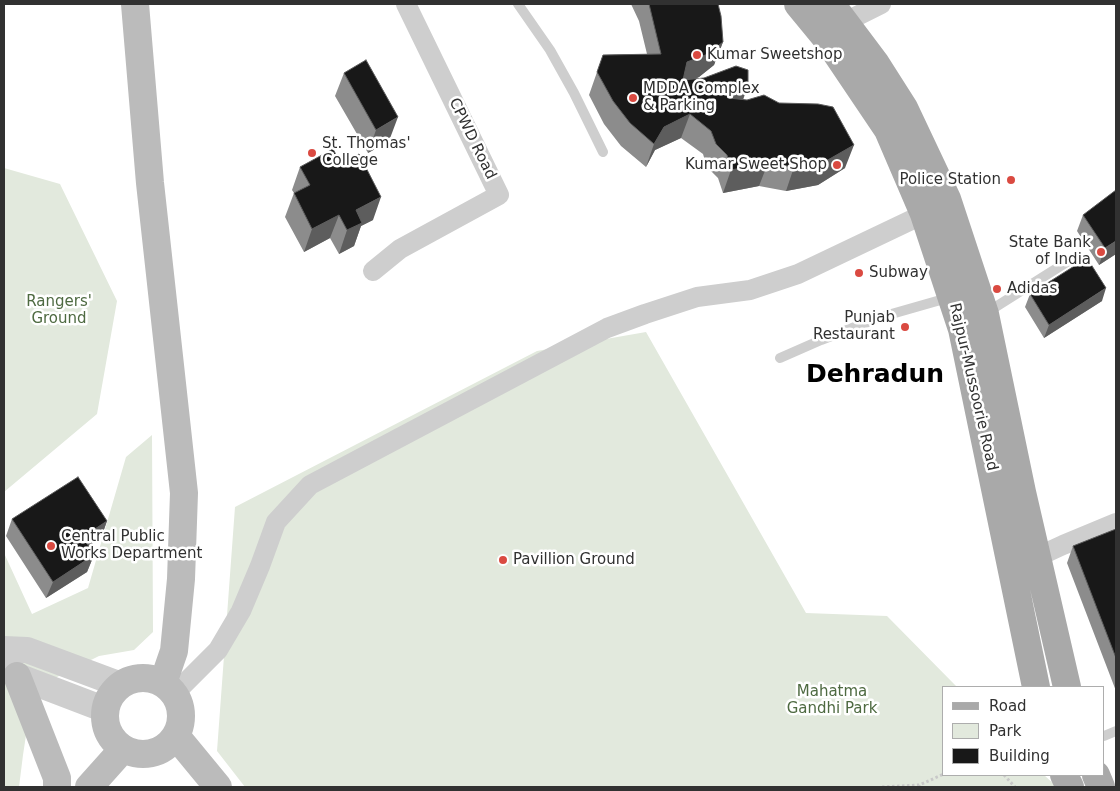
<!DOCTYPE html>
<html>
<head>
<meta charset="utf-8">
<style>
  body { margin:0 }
  #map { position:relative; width:1120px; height:791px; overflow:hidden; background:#fff; font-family:"DejaVu Sans",sans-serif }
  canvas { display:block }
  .frame { position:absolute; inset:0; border:5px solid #313131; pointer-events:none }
  .legend { position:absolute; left:942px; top:686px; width:162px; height:90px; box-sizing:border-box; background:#fff; border:1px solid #adadad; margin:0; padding:6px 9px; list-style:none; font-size:15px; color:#313131 }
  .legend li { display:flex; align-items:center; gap:10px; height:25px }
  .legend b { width:25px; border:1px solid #adadad }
</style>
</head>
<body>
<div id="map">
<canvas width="1120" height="791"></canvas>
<div class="frame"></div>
<ul class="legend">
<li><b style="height:6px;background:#a9a9a9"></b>Road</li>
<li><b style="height:14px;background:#e2e9dd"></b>Park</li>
<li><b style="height:14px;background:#181818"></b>Building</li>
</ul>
</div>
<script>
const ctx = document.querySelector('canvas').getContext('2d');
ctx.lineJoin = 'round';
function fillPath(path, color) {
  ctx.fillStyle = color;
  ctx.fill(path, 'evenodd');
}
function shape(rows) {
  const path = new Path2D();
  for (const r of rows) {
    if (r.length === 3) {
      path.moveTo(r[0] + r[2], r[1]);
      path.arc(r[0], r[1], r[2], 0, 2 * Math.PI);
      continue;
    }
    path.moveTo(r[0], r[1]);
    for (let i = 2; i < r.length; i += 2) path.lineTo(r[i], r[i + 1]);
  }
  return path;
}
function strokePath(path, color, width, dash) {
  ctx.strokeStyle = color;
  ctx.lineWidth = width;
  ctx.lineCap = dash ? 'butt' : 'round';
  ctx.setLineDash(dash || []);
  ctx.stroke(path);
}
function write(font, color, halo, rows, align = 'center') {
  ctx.font = font + ' "DejaVu Sans",sans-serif';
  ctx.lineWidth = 5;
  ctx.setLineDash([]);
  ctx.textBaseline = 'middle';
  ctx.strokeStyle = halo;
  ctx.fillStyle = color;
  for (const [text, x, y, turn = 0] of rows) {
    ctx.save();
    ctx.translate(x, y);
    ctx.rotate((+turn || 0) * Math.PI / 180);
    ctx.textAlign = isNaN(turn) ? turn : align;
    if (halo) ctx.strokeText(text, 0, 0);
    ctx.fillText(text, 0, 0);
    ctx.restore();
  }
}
fillPath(shape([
  [4,168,60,184,117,301,97,414,4,492],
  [646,332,806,613,887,616,957,687,944,687,944,775,1044,775,1057,787,245,787,217,751,235,507,537,351],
  [152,435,153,632,134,650,99,656,33,689,23,755,19,787,4,787,4,553,32,614,88,588,126,457]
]), '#e2e9dd');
strokePath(shape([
  [1004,775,1015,787],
  [882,787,919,785],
  [919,787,919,785,944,774]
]), '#c8c8c8', 3, [2.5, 2.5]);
strokePath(shape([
  [518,4,550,50,574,93,603,152],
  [986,313,1070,260],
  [780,358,821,340,881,317,951,297],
  [1104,736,1116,731]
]), '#cecece', 10);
strokePath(shape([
  [845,22,881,4],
  [373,271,400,249,499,195,406,4],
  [1037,557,1063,545,1116,523],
  [174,694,218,650,241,611,260,566,276,522,310,485,607,328,645,314,697,297,750,290,798,274,924,214]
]), '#cecece', 20);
strokePath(shape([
  [4,649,27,650,121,685],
  [5,664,17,676,106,710]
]), '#cecece', 26);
strokePath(shape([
  [135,4,150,183,184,493,181,579,174,651,163,683],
  [17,676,57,778,57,787],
  [143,716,38],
  [176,736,218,787],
  [89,787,123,749]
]), '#bbb', 28);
strokePath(shape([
  [798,4,826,38,888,130,924,214,962,329,1036,687],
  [831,4,876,64,904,108,947,199,985,314,1022,492,1067,687],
  [1064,775,1070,787],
  [1096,775,1101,787]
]), '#a9a9a9', 28);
fillPath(shape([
  [631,4,718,4,723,42,714,65,699,77,696,79,743,99,845,168,818,185,786,191,759,186,723,193,718,178,707,167,703,154,681,138,655,150,646,167,621,146,604,124,589,95,603,55,647,54,639,21],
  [344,73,389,141,368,153,335,96],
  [341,164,373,220,361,226,354,246,339,254,330,238,304,252,285,217,294,193,292,190,300,167],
  [1083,215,1116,254,1099,265,1077,231],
  [1030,294,1102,301,1044,338,1025,307],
  [12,519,107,521,101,538,88,546,94,555,87,572,46,598,6,536],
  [1116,529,1116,691,1067,563,1073,546]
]), '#8c8c8c');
fillPath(shape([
  [723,42,714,65,699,77,678,85,687,62],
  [748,85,740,109,729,98],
  [690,114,681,138,655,150,646,167,654,144,664,127],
  [398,117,389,141,368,153,376,130],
  [854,145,845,168,818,185,786,191,794,167],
  [768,163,759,186,723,193,731,170],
  [381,197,373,220,361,226,354,246,339,254,347,230,356,210],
  [339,215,330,238,304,252,312,229],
  [1116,241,1116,254,1099,265,1105,248],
  [1106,288,1102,301,1044,338,1049,325],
  [107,521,101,538,76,554,83,537],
  [94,555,87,572,46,598,53,582]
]), '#5d5d5d');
const building = shape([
  [649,4,718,4,721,16,723,42,708,54,687,62,683,80,704,78,736,66,748,70,748,85,729,98,747,100,764,95,779,103,818,104,833,107,854,145,826,161,794,167,768,163,731,170,727,155,716,144,711,131,690,114,664,127,654,144,630,123,613,101,597,72,603,55,661,54,649,4],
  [366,60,398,117,376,130,344,73,366,60],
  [333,149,341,164,359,154,381,197,356,210,362,223,347,230,339,215,312,229,294,193,310,185,300,167,333,149],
  [1116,190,1116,241,1105,248,1083,215,1116,190],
  [1087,258,1106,288,1049,325,1030,294,1087,258],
  [78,477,107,521,83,537,94,555,53,582,12,519,78,477],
  [1116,529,1116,658,1073,546,1116,529]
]);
fillPath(building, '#181818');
strokePath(building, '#5d5d5d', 1);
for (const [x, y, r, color] of [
  [697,55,5,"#da4a41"],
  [633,98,5,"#da4a41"],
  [312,153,5,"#da4a41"],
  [837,165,5,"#da4a41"],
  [1011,180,5,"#da4a41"],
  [1101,252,5,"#da4a41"],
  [859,273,5,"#da4a41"],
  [997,289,5,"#da4a41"],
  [905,327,5,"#da4a41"],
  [51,546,5,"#da4a41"],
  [503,560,5,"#da4a41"]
]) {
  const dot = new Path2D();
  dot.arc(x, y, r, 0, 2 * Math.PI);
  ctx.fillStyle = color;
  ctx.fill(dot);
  strokePath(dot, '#fff', 2);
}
write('15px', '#313131', '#fff', [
  ["Kumar Sweetshop",707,55],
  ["MDDA Complex",643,89],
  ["& Parking",643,106],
  ["St. Thomas'",322,144],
  ["College",322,161],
  ["Kumar Sweet Shop",827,165,"right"],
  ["Police Station",1001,180,"right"],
  ["State Bank",1091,243,"right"],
  ["of India",1091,260,"right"],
  ["Subway",869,273],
  ["Adidas",1007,289],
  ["Punjab",895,318,"right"],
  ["Restaurant",895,335,"right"],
  ["Central Public",61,537],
  ["Works Department",61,554],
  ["Pavillion Ground",513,560]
], 'left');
write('15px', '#313131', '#fff', [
  ["CPWD Road",472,139,64],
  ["Rajpur-Mussoorie Road",973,387,77]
]);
write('15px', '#4e6a41', '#fff', [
  ["Rangers'",59,302],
  ["Ground",59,319],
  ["Mahatma",832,692],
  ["Gandhi Park",832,709]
]);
write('bold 25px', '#000', '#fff', [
  ["Dehradun",875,375]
]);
</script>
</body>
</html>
